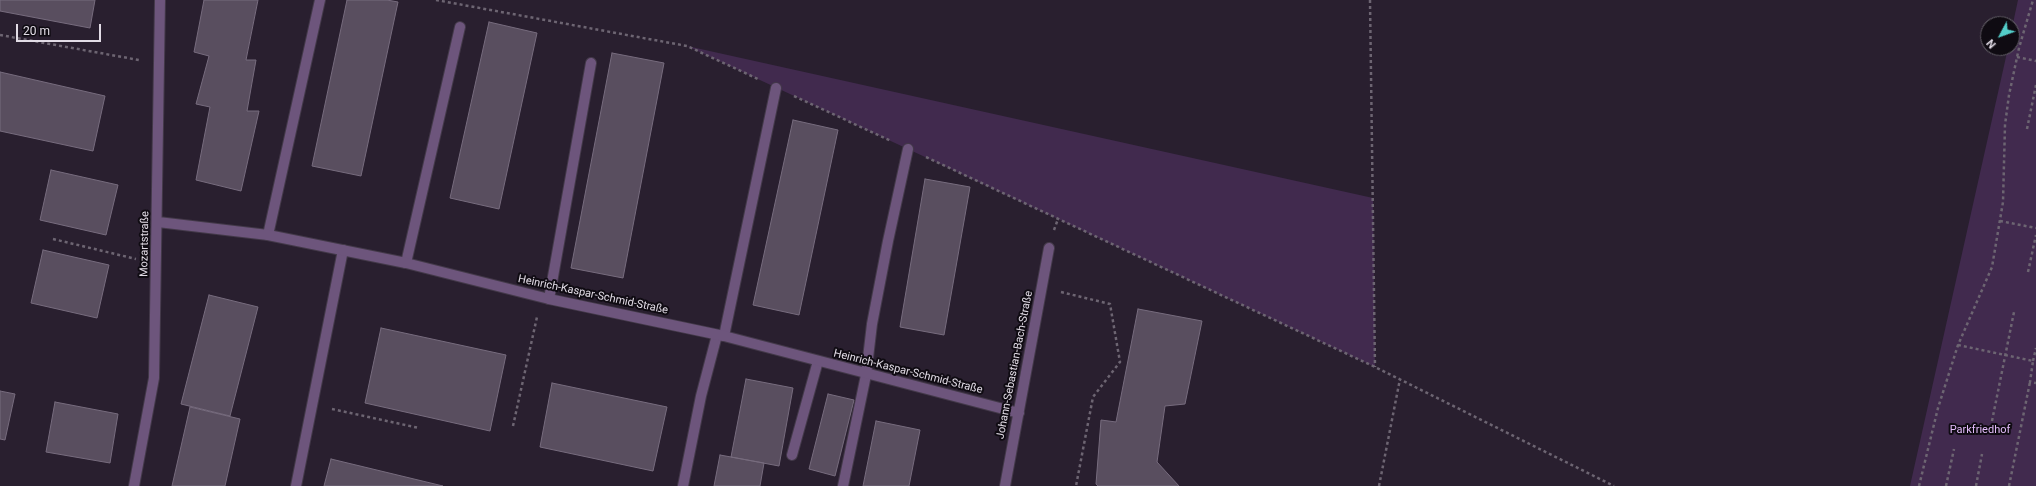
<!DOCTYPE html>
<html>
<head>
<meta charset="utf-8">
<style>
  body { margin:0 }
  #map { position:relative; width:2036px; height:486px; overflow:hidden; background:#291f2f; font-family:Roboto,sans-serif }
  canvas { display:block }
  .north { position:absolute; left:1980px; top:16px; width:40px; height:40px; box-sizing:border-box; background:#0f0b12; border:1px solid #635f67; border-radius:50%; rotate:229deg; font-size:11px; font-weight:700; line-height:16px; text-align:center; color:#e2dce6 }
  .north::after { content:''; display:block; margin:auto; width:14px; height:18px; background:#53cdc9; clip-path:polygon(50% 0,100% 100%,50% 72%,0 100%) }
  .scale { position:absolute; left:16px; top:24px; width:85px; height:18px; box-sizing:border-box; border:2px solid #e2dce6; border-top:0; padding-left:5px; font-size:12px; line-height:14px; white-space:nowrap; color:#e2dce6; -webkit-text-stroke:3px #0f0b12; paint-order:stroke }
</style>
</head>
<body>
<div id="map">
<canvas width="2036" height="486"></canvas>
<div class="north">N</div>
<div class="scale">20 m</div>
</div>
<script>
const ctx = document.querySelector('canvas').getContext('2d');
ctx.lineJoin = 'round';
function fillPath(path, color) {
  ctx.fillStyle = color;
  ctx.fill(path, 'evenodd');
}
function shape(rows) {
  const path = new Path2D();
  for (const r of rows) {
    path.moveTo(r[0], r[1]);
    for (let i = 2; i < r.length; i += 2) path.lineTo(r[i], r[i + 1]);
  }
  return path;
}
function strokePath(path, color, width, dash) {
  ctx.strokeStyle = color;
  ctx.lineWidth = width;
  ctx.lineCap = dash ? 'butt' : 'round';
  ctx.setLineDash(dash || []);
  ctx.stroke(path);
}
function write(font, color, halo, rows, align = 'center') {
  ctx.font = font + ' Roboto,sans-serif';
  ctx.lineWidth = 4;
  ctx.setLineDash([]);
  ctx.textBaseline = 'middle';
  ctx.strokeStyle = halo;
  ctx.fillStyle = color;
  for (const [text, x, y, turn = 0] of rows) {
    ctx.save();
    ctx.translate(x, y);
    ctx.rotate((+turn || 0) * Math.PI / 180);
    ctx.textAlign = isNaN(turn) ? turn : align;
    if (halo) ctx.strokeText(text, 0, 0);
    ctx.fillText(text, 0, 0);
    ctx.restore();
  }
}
fillPath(shape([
  [2018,0,2036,0,2036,486,1910,486,2008,48,2012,48,2012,28],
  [687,46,1373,198,1375,367,1058,219]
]), '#412a4e');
const building = shape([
  [0,0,95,0,90,28,0,11,0,0],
  [204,0,258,0,246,60,256,60,247,111,259,111,241,191,196,180,210,107,196,104,209,56,194,52,204,0],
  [347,0,387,0,398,2,361,176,312,166,347,0],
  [489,22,537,33,499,209,450,198,489,22],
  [612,53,664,63,623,278,571,268,612,53],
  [0,72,105,96,93,151,0,131,0,72],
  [793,120,838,130,799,315,753,305,793,120],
  [51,170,118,185,106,235,40,220,51,170],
  [925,179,970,187,944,335,900,327,925,179],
  [43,250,109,265,97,318,31,303,43,250],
  [209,295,258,307,230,416,181,404,209,295],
  [1138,309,1202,321,1185,404,1165,406,1157,462,1179,486,1098,486,1096,484,1101,420,1116,422,1138,309],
  [381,328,506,355,490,431,365,403,381,328],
  [746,379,793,388,779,466,731,457,746,379],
  [552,383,667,407,653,471,540,447,552,383],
  [0,391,15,394,5,440,0,439,0,391],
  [828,394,854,400,835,476,809,469,828,394],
  [55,402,118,414,110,463,46,452,55,402],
  [190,407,240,419,225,486,172,486,190,407],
  [876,421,920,430,909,486,863,486,876,421],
  [720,455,764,463,760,486,714,486,720,455],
  [331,459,443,486,324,486,331,459]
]);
fillPath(building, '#594e5f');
strokePath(building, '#776c7e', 1);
const service = shape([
  [268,235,320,0],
  [406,263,460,27],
  [549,299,591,63],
  [724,336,776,88],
  [792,455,818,361],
  [296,486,343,250],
  [683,486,701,396,717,335],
  [843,486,866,375,872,324,888,241,908,149]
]);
const minor = shape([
  [158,222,268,235,406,263,549,299,724,336,1019,413],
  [134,486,154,378,160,0],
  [1005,486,1049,248]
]);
strokePath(service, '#433949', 12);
strokePath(minor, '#433949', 12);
strokePath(shape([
  [436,0,687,46,758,79],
  [1370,0,1375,367],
  [0,35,139,60],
  [2017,57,2036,61],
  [794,96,891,141],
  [2027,129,2036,85],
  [926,157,1375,367,1614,486],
  [2000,221,2036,228],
  [1054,230,1058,219],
  [53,239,136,259],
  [2028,272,2036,235],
  [1061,292,1110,304,1120,362,1093,397,1076,486],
  [1958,345,2033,361,2030,382,2036,383],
  [2033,361,2036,348],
  [332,409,419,428],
  [1992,421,2014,312],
  [513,426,537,317],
  [1379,486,1400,379],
  [1919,486,1938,408,1958,345,1992,267,2003,202,2005,125,2009,95,2019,48,2033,0],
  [1946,486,1954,449],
  [1976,486,1982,454],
  [2009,486,2030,382]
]), '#6d6572', 2.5, [3, 3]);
strokePath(service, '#6d557c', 10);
strokePath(minor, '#6d557c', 10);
write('11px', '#e2dce6', '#0f0b12', [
  ["Mozartstraße",145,244,-89],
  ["Heinrich-Kaspar-Schmid-Straße",593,295,12],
  ["Johann-Sebastian-Bach-Straße",1015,365,-79],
  ["Heinrich-Kaspar-Schmid-Straße",908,372,14]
]);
write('11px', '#e3bcfa', '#0f0b12', [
  ["Parkfriedhof",1980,430]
]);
</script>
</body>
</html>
